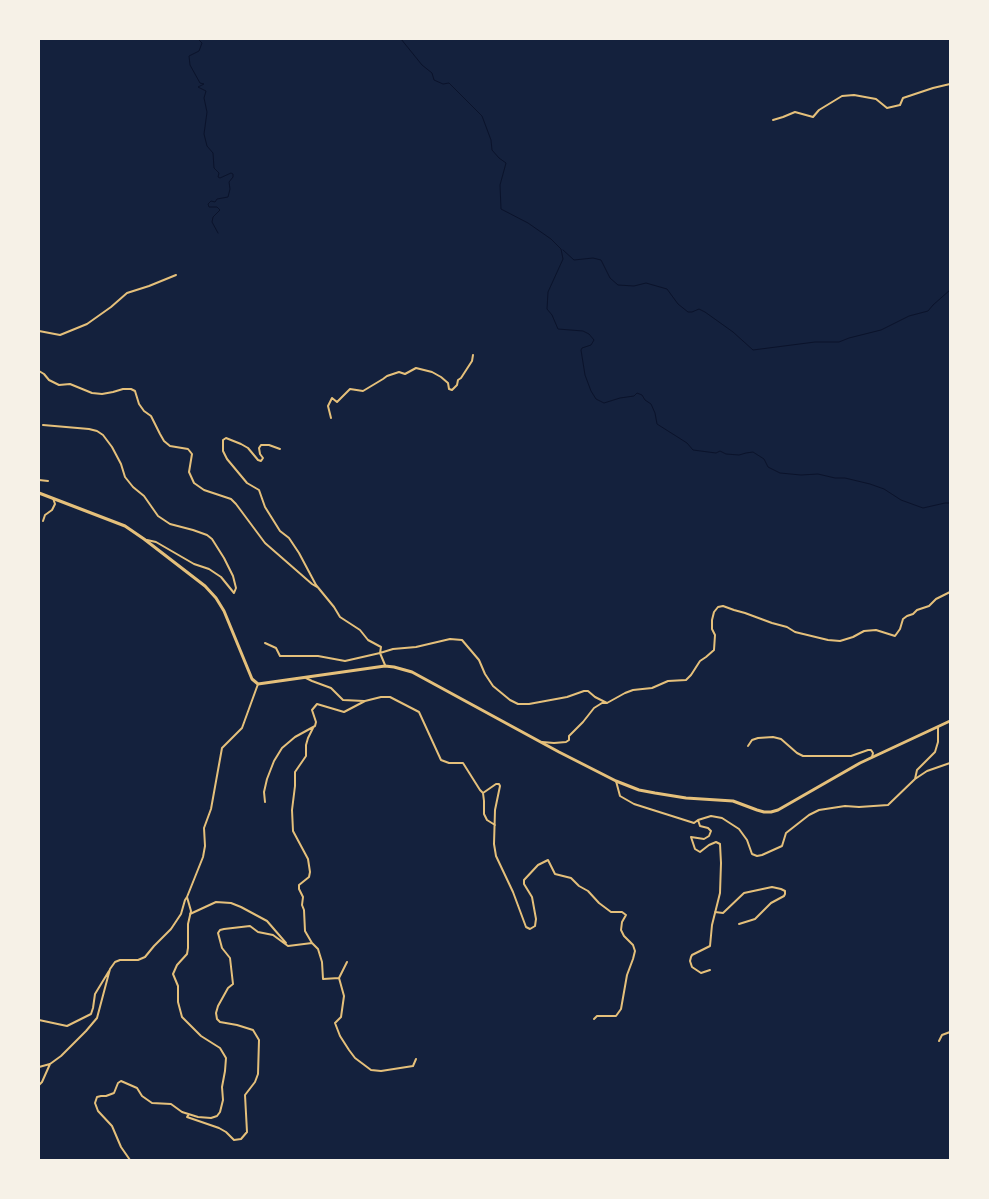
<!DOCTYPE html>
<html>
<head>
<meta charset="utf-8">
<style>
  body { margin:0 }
  #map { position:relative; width:989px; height:1199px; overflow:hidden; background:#14213d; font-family:Roboto,sans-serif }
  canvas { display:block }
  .frame { position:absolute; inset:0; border:40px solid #f6f1e7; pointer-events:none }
</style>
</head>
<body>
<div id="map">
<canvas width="989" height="1199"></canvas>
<div class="frame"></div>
</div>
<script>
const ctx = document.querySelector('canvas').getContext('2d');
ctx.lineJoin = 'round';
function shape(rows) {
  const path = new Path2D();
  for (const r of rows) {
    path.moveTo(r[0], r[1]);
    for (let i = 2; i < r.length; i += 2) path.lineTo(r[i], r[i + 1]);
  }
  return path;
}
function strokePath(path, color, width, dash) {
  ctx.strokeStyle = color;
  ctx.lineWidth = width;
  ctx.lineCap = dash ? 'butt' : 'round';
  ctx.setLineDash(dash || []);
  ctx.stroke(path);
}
strokePath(shape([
  [198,39,202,43,199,51,189,56,190,65,200,83,204,84,198,87,206,91,204,98,207,112,204,134,207,146,213,153,214,168,219,173,218,177,220,178,231,173,233,174,233,177,229,182,230,189,228,197,217,199,215,202,211,201,208,204,209,207,217,207,220,210,213,217,212,222,218,233],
  [401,39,422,65,432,73,434,80,443,84,449,83,482,116,491,140,492,150,499,158,506,163,500,185,501,209,528,223,551,239,561,249,563,259,548,292,547,309,552,315,558,329,583,331,589,334,594,340,591,345,582,348,581,350,585,375,591,391,596,399,604,403,620,398,634,396,637,393,642,395,645,400,651,404,655,413,657,424,687,443,693,450,716,453,720,451,726,454,739,455,746,453,753,452,764,459,768,467,780,473,801,475,818,474,835,478,845,478,870,484,884,489,901,500,923,508,945,503,950,503],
  [563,250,574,260,593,258,601,260,610,278,618,285,634,286,646,283,667,289,678,304,688,312,692,312,699,309,705,312,733,332,753,350,815,342,839,342,849,338,881,330,909,316,928,311,933,305,950,290]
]), '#0b132b', 1);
strokePath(shape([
  [773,120,783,117,795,112,813,117,819,110,842,96,854,95,876,99,887,108,900,105,903,98,933,88,950,84],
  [39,331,60,335,87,324,111,307,127,293,149,286,176,275],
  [39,371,44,374,49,380,59,385,70,384,92,393,102,394,113,392,123,389,131,389,135,391,139,404,144,411,151,416,160,434,164,441,170,446,188,449,192,454,189,472,194,483,204,490,231,499,236,504,265,543,312,584,317,587],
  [331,418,328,406,332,398,337,402,350,389,363,391,383,379,387,376,399,372,405,374,416,368,432,372,441,377,448,383,449,389,452,390,457,385,458,380,461,378,472,361,473,355],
  [43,425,89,429,97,431,103,435,112,447,121,464,125,477,133,487,144,496,158,516,170,524,193,530,207,535,212,539,224,558,233,576,236,588,234,593,221,577,209,569,194,564,156,542,147,540],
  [280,449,269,445,261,445,259,448,260,454,263,458,261,461,258,460,248,448,241,444,226,438,223,440,223,451,227,459,247,483,259,490,265,507,280,531,289,538,299,553,316,585,334,607,340,617,360,630,368,640,381,647,380,653,393,649,416,647,450,639,462,640,479,660,485,674,493,686,510,700,518,704,529,704,567,697,584,691,588,691,595,697,607,703],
  [39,480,48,481],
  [43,521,45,515,52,510,55,504,53,498],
  [265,643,276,648,280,656,318,656,345,661,380,653,385,665],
  [306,678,312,681,331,688,343,700,364,701],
  [313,728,308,738,306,745,306,756,295,772,295,786,292,810,293,831,308,859,310,872,309,877,299,885,299,889,303,897,302,905,304,910,305,931,312,943,318,949,322,962,323,979,339,978],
  [542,742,554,743,566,742,569,740,569,736,583,722,594,708,602,703,607,703,625,693,633,690,652,688,668,681,686,680,691,675,700,661,706,657,714,650,715,635,712,629,712,620,714,612,718,607,723,606,734,610,745,613,772,623,787,627,795,632,828,640,840,641,853,637,864,631,876,630,895,636,900,629,903,619,907,616,913,614,917,610,929,606,936,599,950,592],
  [748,746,752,740,758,738,773,737,781,739,797,753,803,756,851,756,868,750,871,750,873,753,872,757],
  [915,779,927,771,950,763],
  [616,781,620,796,634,804,694,823,698,820],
  [483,793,484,801,484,814,487,820,495,825],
  [265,802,264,792,267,779,274,761,282,748,295,737,315,726,316,722,312,710,317,704,344,712,365,701,381,697,390,697,419,712,441,760,449,763,463,763,480,790,483,793,496,784,499,784,500,786,495,810,494,844,496,856,513,892,526,927,530,929,535,926,536,919,532,897,524,884,524,880,538,865,548,860,555,874,571,878,579,886,588,891,599,903,611,912,622,912,626,915,622,922,621,930,624,936,633,945,635,951,633,959,627,975,621,1009,616,1016,597,1016,594,1019],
  [715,912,723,913,744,893,772,887,781,889,785,891,785,894,784,896,771,903,755,919,739,924],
  [190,914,216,902,231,903,241,907,267,921,286,943],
  [347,962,339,978,344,996,341,1017,335,1023,340,1036,349,1050,355,1058,371,1070,381,1071,413,1066,416,1059],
  [710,970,701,973,692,967,690,961,691,957,692,955,710,946,712,925,720,893,721,863,720,844,716,842,709,845,700,852,695,849,691,837,704,839,709,836,711,831,708,828,700,826,698,820,711,816,722,818,739,829,747,840,752,854,757,856,762,855,782,846,786,833,809,815,819,810,845,806,859,807,888,805,915,779,917,770,935,752,938,742,938,727],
  [39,1020,67,1026,91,1014,93,1008,95,994,109,971],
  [939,1041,942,1035,950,1032],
  [39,1067,50,1064,61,1056,86,1031,97,1018,110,969,115,962,120,960,138,960,145,957,154,946,171,929,181,914,185,900,187,897],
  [39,1085,42,1082,50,1064],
  [189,1114,187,1117,219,1128,226,1132,234,1140,241,1139,247,1132,245,1095,255,1082,258,1074,259,1040,253,1030,237,1025,220,1022,217,1019,216,1013,218,1006,228,988,233,984,230,958,222,948,218,933,220,930,224,929,250,926,258,932,273,935,288,946,312,943],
  [130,1160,121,1147,112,1126,98,1111,95,1103,97,1097,101,1096,106,1096,114,1093,118,1083,121,1081,137,1088,142,1096,152,1103,171,1104,182,1112,198,1117,211,1118,217,1116,220,1112,223,1100,222,1087,225,1071,226,1058,220,1048,201,1036,182,1017,178,1002,178,986,173,974,177,965,187,954,188,948,188,924,191,911,187,897,203,857,205,846,204,828,211,809,222,748,242,728,258,684]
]), '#e5c07b', 2);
strokePath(shape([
  [39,493,125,526,144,539,205,586,216,598,224,611,252,679,258,684,385,666,394,667,412,672,559,752,616,781,639,790,655,793,686,798,733,801,757,810,764,812,771,812,778,810,860,763,950,721]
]), '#e5c07b', 3);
</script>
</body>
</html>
